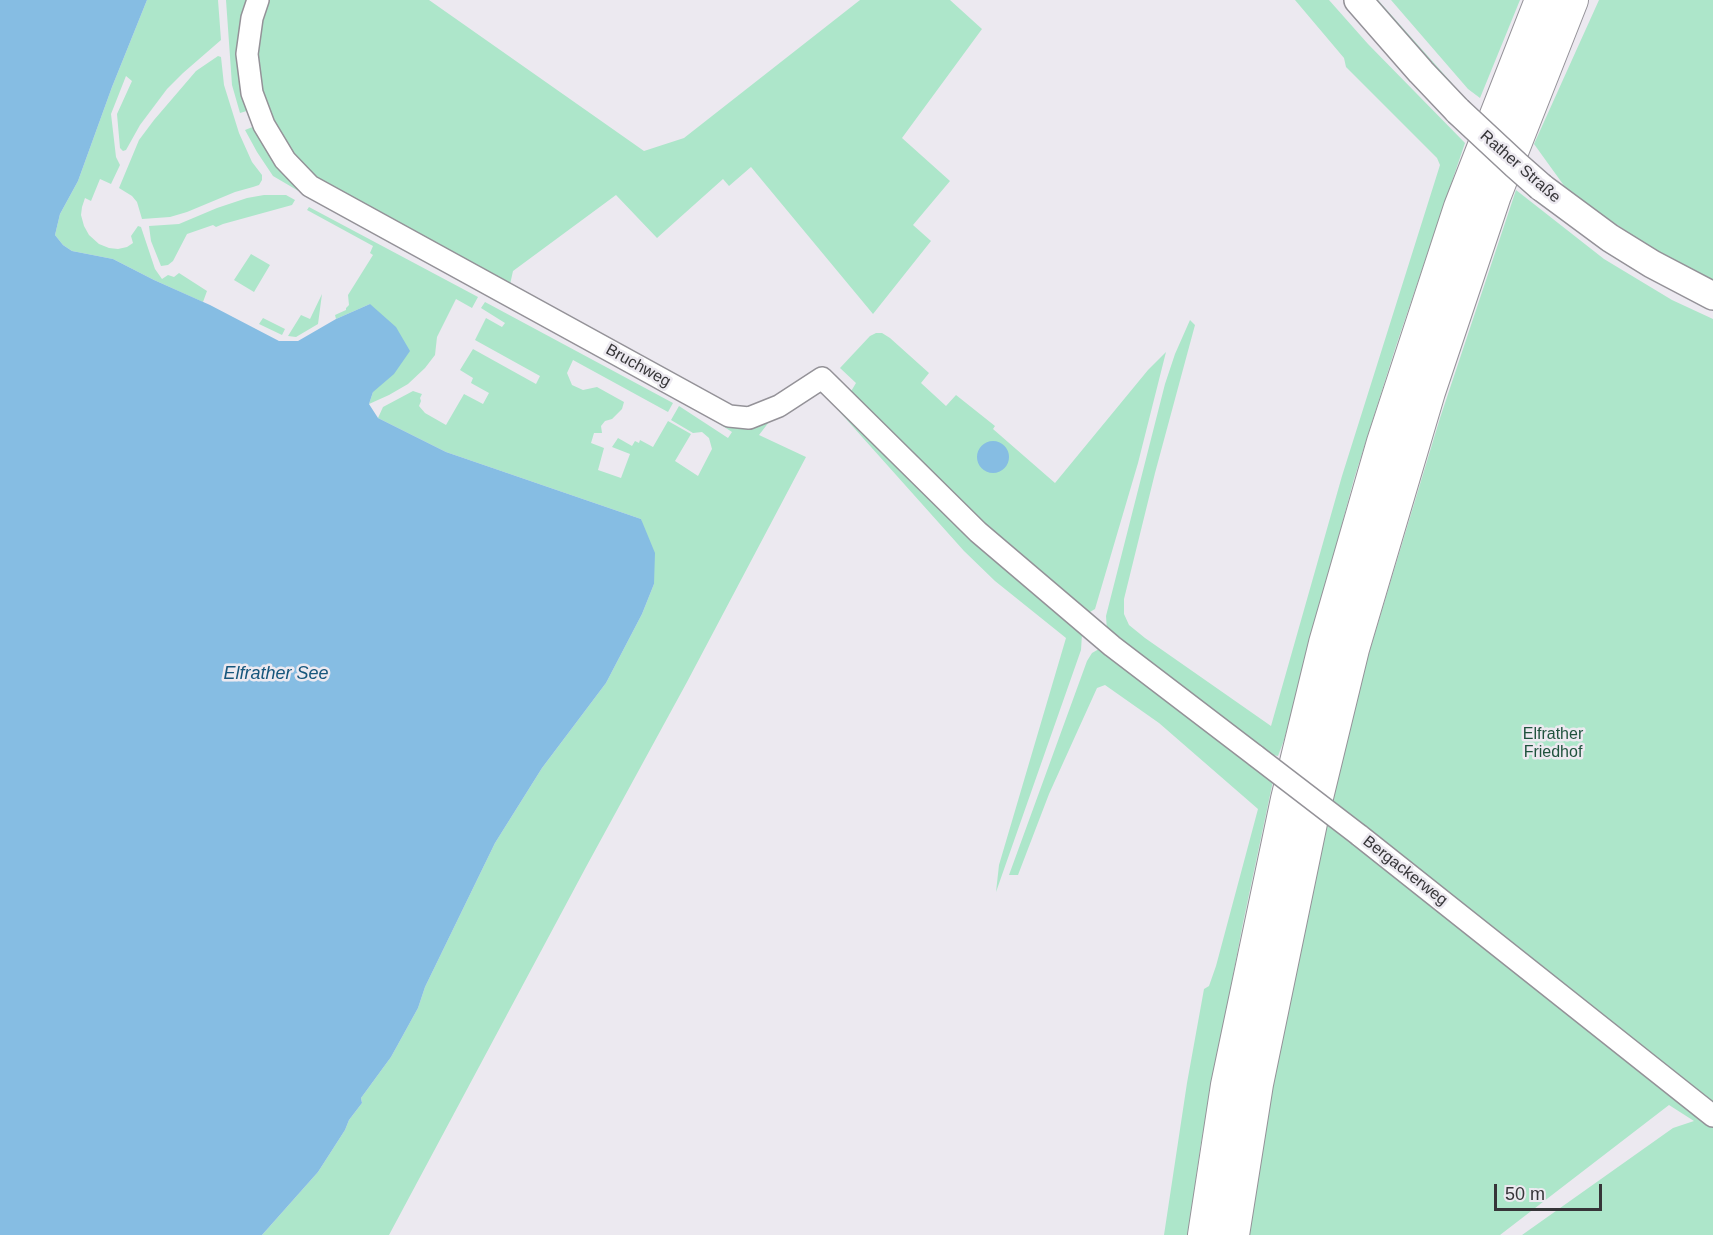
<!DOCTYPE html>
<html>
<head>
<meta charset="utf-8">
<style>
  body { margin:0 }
  #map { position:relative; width:1713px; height:1235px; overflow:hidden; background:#ece9f0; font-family:Helvetica,sans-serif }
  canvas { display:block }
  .scale { position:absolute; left:1494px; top:1184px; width:108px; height:27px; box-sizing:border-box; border:3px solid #363538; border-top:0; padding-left:8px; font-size:18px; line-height:21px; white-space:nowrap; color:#363538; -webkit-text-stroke:4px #ece9f0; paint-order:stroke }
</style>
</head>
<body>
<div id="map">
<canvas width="1713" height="1235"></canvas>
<div class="scale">50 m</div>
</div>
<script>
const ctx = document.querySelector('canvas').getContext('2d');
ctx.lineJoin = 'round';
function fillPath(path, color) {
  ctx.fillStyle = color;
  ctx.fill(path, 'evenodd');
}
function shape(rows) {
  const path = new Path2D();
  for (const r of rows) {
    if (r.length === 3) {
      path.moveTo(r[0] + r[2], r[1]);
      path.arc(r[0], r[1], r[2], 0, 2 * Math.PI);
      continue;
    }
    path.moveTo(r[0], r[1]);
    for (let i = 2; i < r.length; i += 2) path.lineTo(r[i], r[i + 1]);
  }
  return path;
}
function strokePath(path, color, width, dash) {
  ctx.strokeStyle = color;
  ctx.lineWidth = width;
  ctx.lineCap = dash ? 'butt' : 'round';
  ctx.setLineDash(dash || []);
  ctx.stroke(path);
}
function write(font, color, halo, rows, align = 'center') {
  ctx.font = font + ' Helvetica,sans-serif';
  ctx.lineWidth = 5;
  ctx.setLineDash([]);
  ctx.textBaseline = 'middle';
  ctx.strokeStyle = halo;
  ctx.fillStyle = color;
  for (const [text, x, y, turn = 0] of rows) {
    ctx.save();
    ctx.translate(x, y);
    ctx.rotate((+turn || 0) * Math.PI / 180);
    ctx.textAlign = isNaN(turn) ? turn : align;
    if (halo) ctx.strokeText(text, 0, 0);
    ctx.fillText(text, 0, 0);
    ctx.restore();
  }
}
fillPath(shape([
  [147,0,218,0,221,40,183,73,167,89,140,125,126,150,123,151,120,148,117,114,132,81,126,76,111,114,116,157,120,165,111,184,100,179,91,201,85,198,82,207,81,215,84,226,89,235,99,244,109,248,118,249,127,247,133,243,131,236,138,226,141,227,155,269,162,279,168,275,174,277,179,273,207,291,203,302,154,280,113,259,72,251,63,245,55,235,60,214,78,181,112,87],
  [226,0,251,0,250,110,240,113,232,85],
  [267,0,429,0,644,151,684,138,860,0,950,0,982,29,902,138,950,181,913,225,931,241,873,314,751,167,729,186,723,179,657,238,616,195,513,271,509,289,316,181,296,159,275,131,262,98,256,53,260,29],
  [1295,0,1329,0,1368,44,1465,143,1396,346,1354,479,1284,740,1278,756,1272,755,1107,631,1106,616,1165,384,1175,354,1190,320,1195,325,1155,473,1124,599,1124,614,1129,625,1145,638,1271,726,1342,476,1440,165,1437,158,1346,67,1344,58],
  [1373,0,1378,0,1458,90,1455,92],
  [1391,0,1520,0,1480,98,1468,89],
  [1599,0,1713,0,1713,282,1665,257,1598,212,1565,187,1534,144],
  [218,56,221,57,224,85,239,133,252,162,262,175,262,180,259,185,253,187,235,192,187,212,170,217,142,219,137,202,132,196,119,188,139,140,154,120,196,71],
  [255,126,306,186,302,193,273,176,257,152,245,130],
  [1516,190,1604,259,1672,300,1713,319,1713,1235,1522,1235,1673,1128,1694,1121,1669,1105,1500,1235,1249,1235,1269,1087,1330,782,1440,418],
  [264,195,286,195,295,200,292,205,223,224,216,227,213,225,187,234,173,261,168,265,161,266,151,241,149,226,179,224,217,208,247,198],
  [309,207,478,297,472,308,456,299,437,337,435,355,425,368,408,384,389,395,369,404,373,392,370,304,336,319,335,315,346,310,346,308,349,305,348,295,373,255,370,253,373,246,307,210],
  [251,254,270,265,254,292,234,280],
  [322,294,318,324,296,337,288,336,301,315,310,319],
  [485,302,673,403,668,412,573,360,567,373,572,385,583,390,597,387,624,402,622,409,612,419,605,421,601,426,602,433,594,433,591,443,604,448,598,470,621,478,630,454,612,447,618,438,632,446,635,441,639,443,640,440,653,447,668,421,691,434,675,461,698,476,712,449,709,438,702,432,693,433,671,420,679,406,728,438,732,432,687,403,736,425,769,422,759,435,806,457,687,682,586,867,389,1235,262,1235,318,1172,345,1130,349,1120,362,1103,361,1098,391,1057,418,1008,425,987,495,843,542,768,606,683,642,614,654,584,641,519,446,452,378,418,383,407,413,391,422,394,420,398,421,401,419,406,425,413,446,425,464,394,483,404,489,393,471,383,473,378,460,370,473,349,536,384,540,376,475,340,486,318,502,327,505,323,481,308],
  [263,318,285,329,282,335,259,324],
  [876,333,882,333,890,338,929,373,921,383,946,406,956,395,995,426,993,429,1055,483,1148,370,1166,352,1138,463,1095,609,1090,612,1082,613,975,523,850,393,856,383,840,368,870,336],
  [824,390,1082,634,1081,650,996,892,999,865,1066,638,995,581,964,551,821,391],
  [1099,649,1105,649,1273,781,1243,923,1201,1143,1188,1235,1164,1235,1187,1083,1204,989,1209,986,1216,966,1258,809,1159,723,1105,685,1097,688,1049,794,1018,875,1009,875,1087,661,1092,653]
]), '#ade6ca');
fillPath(shape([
  [0,0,147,0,112,87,78,181,60,214,55,235,63,245,72,251,113,259,154,280,210,305,279,341,298,341,336,319,370,304,396,327,410,351,394,374,373,392,369,404,378,418,446,452,641,519,655,553,654,584,642,614,606,683,542,768,495,843,425,987,418,1008,391,1057,361,1098,362,1103,349,1120,345,1130,318,1172,262,1235,0,1235],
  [993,457,16]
]), '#86bde3');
const minor = shape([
  [258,0,252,18,247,54,252,93,264,125,285,160,310,186,729,416,749,418,779,406,822,378,978,532,1112,646,1256,756],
  [1359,835,1713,1116]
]);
const major = shape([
  [1358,0,1421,72,1458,111],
  [1541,187,1610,238,1652,264,1713,296]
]);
const highway = shape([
  [1204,1235,1227,1085,1287,799,1325,643,1383,442,1460,207,1541,0],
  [1233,1235,1257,1084,1312,818,1353,649,1429,392,1495,195,1572,0]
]);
strokePath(minor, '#949298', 24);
strokePath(major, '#949298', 30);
strokePath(highway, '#949298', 34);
strokePath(minor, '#fff', 21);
strokePath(major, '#fff', 27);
strokePath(highway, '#fff', 32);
const minorBridge = shape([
  [1256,756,1359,835]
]);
const majorBridge = shape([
  [1458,111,1516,165,1541,187]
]);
strokePath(minorBridge, '#949298', 24, []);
strokePath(majorBridge, '#949298', 30, []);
strokePath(minorBridge, '#fff', 21);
strokePath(majorBridge, '#fff', 27);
write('16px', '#363538', '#ece9f0', [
  ["Rather Straße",1520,167,41],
  ["Bruchweg",638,366,29],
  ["Bergackerweg",1405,871,38]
]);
write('16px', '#1f523d', '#ece9f0', [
  ["Elfrather",1553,735],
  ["Friedhof",1553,753]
]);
write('italic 18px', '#16567c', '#ece9f0', [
  ["Elfrather See",276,674]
]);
</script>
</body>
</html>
